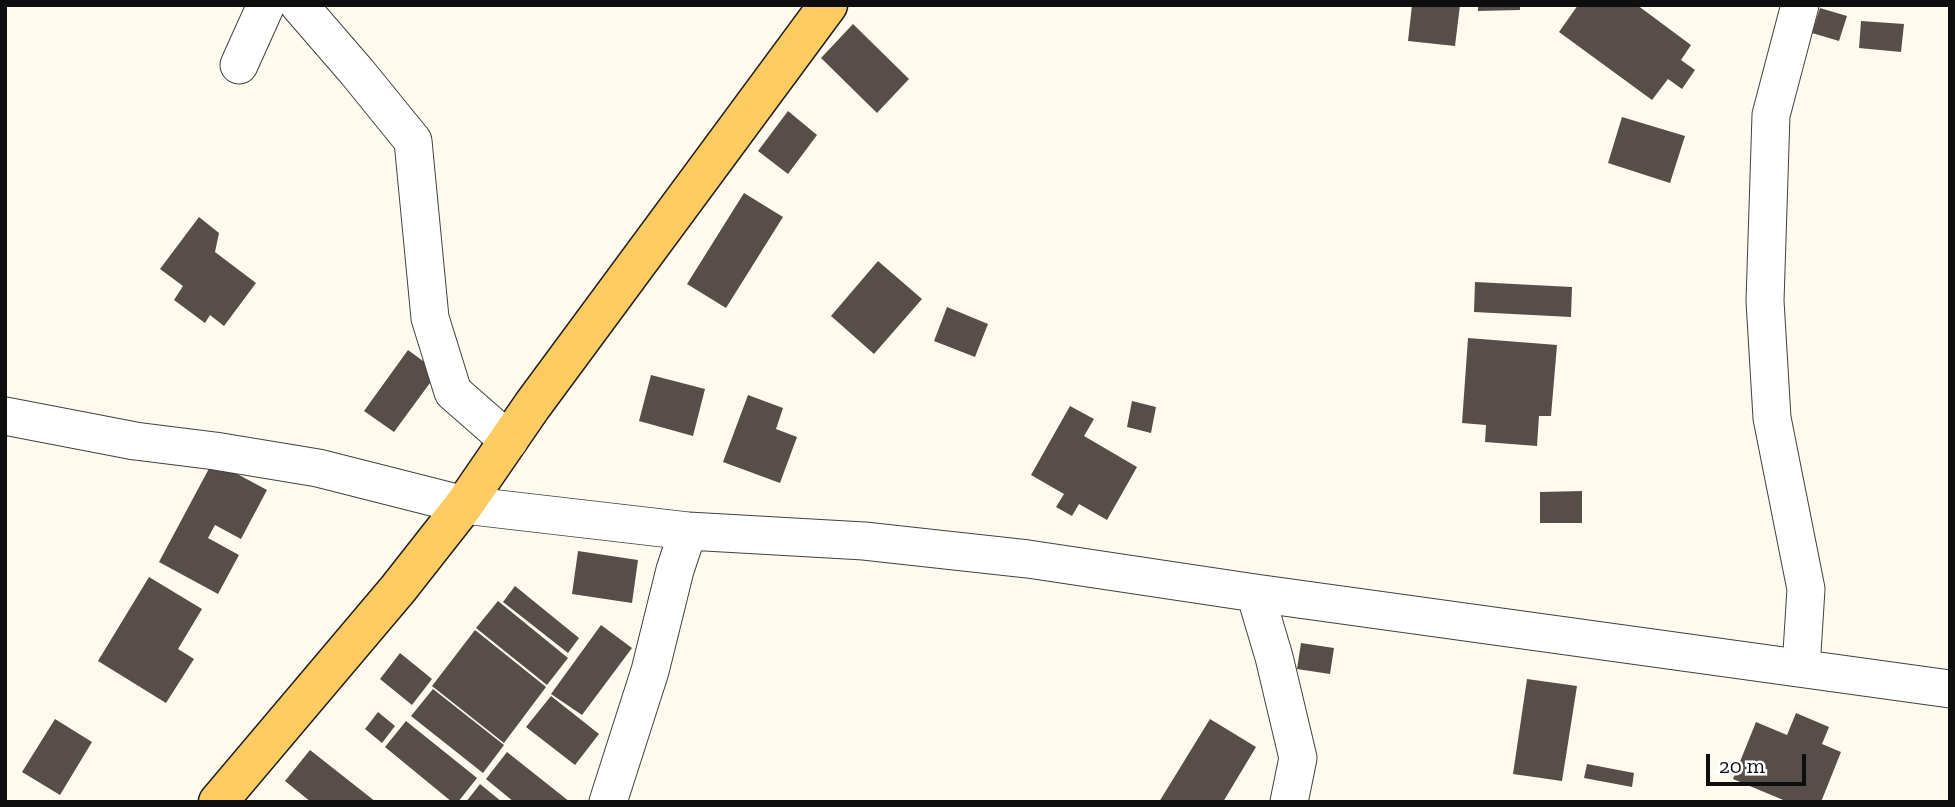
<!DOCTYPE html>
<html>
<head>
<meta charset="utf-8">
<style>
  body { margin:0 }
  #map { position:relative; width:1955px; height:807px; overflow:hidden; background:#fffaee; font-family:"Zilla Slab",serif }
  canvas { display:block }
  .frame { position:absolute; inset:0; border:7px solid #0e0e0e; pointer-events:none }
  .scale { position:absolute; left:1706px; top:754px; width:100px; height:32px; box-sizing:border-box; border:4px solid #0e0e0e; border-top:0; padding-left:9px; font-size:21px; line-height:24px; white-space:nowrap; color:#0e0e0e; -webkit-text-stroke:5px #fff; paint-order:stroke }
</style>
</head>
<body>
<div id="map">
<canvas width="1955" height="807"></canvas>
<div class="frame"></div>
<div class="scale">20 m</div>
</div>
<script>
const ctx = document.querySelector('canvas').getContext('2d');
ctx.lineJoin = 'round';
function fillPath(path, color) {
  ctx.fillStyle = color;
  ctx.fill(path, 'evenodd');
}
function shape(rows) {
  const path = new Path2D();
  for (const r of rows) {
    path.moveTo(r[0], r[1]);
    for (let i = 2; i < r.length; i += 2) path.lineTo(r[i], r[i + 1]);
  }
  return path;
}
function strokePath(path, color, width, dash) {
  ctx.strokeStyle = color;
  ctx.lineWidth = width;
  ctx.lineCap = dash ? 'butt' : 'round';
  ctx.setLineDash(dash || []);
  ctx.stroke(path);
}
fillPath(shape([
  [1412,5,1460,5,1455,46,1408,41],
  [1478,5,1520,5,1520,10,1478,11],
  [1578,5,1637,5,1691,45,1681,60,1695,70,1682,89,1668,79,1652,100,1559,32],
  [1820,8,1847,16,1839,41,1812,33],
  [1861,21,1904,24,1901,52,1859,48],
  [853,24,909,79,877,113,821,58],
  [788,111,817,135,788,174,758,151],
  [1622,117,1685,136,1670,183,1608,163],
  [744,193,783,217,726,308,687,284],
  [199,217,219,233,215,252,256,283,224,326,210,315,205,323,174,300,183,286,160,269],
  [878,261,922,299,874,354,831,316],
  [1475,282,1572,287,1571,317,1474,312],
  [947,307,988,324,975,357,934,341],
  [1468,338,1557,345,1551,416,1539,416,1537,446,1485,442,1486,425,1462,423],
  [408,350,438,372,394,432,364,411],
  [651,375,705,389,693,436,639,421],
  [748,395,783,408,776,429,797,437,780,483,723,462],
  [1132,401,1156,407,1151,433,1127,427],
  [1070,406,1094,419,1084,436,1137,467,1107,520,1079,504,1072,516,1056,507,1064,494,1031,475],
  [213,461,267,490,241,539,215,525,208,538,239,555,218,594,159,562],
  [1582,491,1582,523,1540,523,1540,492],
  [578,551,638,560,632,603,572,594],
  [149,577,202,609,178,649,194,659,166,703,98,661],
  [515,586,579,638,568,653,503,602],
  [498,601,568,658,547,685,476,628],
  [601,625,632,648,582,715,551,694],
  [475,630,546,687,504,743,432,686],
  [1301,643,1334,648,1330,674,1297,669],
  [400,653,432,679,412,705,380,679],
  [1527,679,1577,686,1562,781,1513,774],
  [433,689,504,745,483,773,411,716],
  [551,696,599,734,575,765,526,727],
  [378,712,395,726,382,743,365,729],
  [1796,713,1829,727,1822,744,1841,752,1821,802,1788,802,1733,779,1756,722,1787,735],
  [55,719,92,742,60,795,22,772],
  [1210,719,1256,747,1223,802,1159,802],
  [406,721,477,778,458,802,452,802,385,747],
  [310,750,376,802,311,802,285,781],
  [507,752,570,802,514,802,486,779],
  [1587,764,1634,773,1632,787,1584,778],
  [480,784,502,802,466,802]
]), '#574e4a');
const minor = shape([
  [299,5,357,72,413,141,430,318,453,392,509,441],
  [1800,5,1771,115,1765,301,1772,418,1806,589,1801,668],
  [239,65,266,5],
  [5,416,135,441,215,451,318,468,464,505,688,531,864,541,1028,559,1255,593,1950,689],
  [1255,593,1274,657,1298,758,1289,802],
  [608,802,650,671,675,570,688,531]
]);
const major = shape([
  [218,802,398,589,464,505,532,406,828,5]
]);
strokePath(minor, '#414141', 39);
strokePath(major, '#1f1f1f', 41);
strokePath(minor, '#fff', 37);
strokePath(major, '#fccb61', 38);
</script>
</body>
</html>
